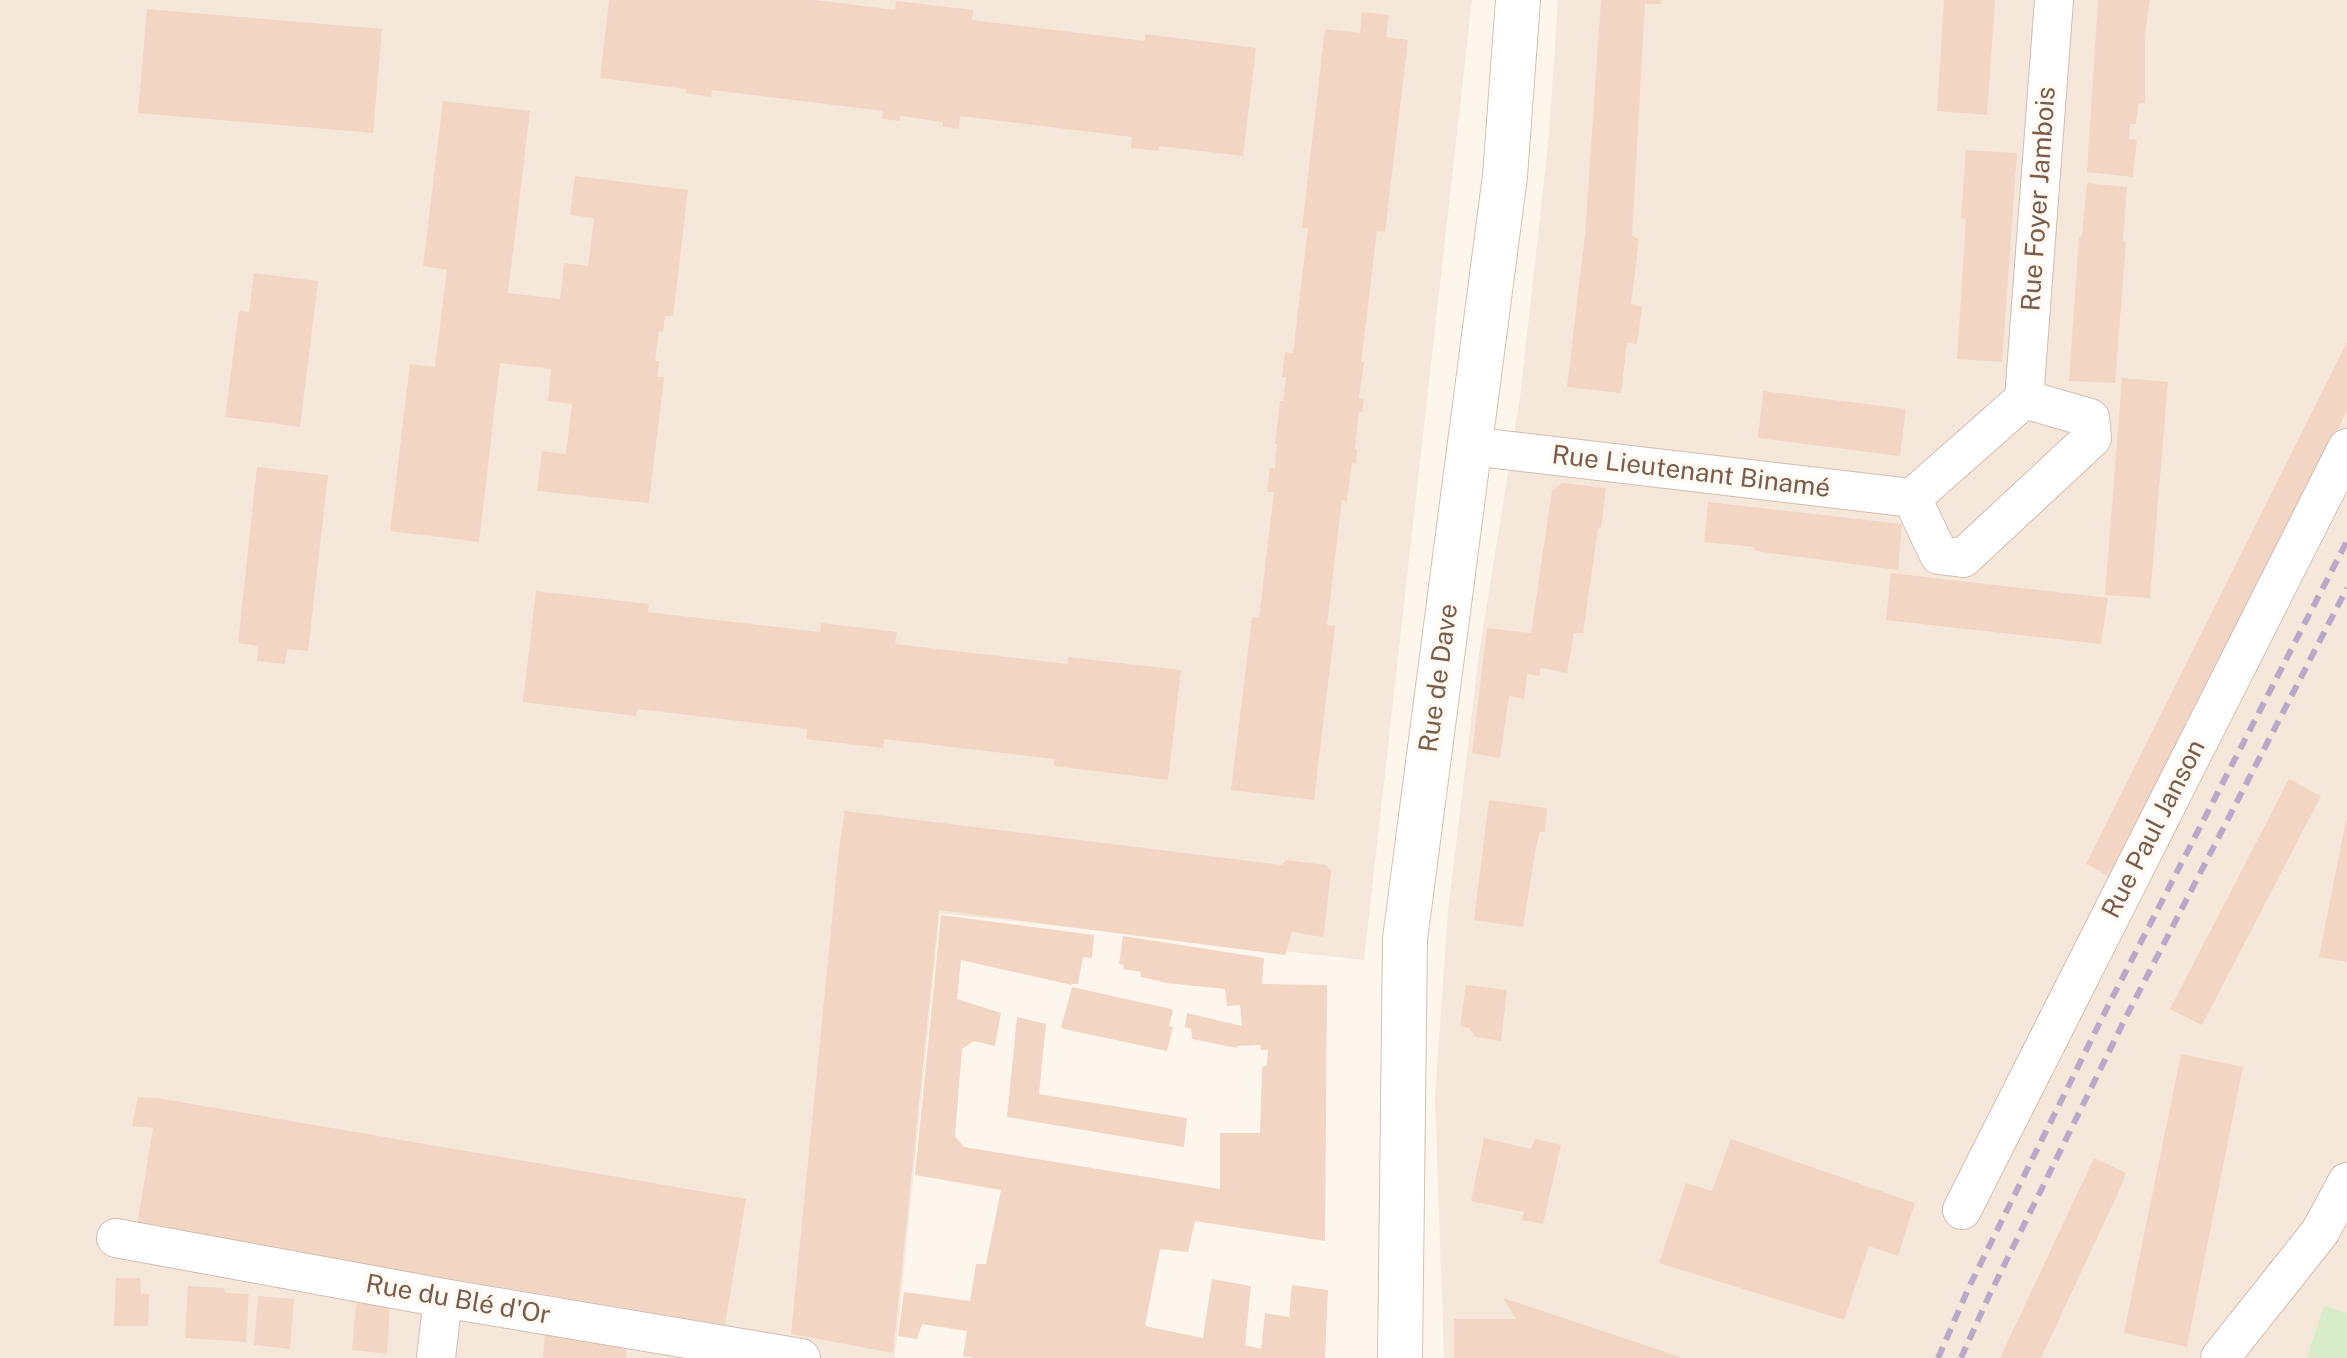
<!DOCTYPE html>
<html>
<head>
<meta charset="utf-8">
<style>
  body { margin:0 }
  canvas { display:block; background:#fdf6ec }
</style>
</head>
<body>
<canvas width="2347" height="1358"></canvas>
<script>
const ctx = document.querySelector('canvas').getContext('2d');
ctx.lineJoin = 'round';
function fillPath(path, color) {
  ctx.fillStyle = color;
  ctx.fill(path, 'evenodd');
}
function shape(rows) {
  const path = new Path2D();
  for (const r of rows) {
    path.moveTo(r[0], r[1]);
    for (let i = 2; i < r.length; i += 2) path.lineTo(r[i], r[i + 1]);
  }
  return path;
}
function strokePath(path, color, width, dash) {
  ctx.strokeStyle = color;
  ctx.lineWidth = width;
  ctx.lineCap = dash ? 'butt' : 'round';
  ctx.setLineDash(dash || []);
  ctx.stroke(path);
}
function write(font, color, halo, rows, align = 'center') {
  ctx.font = font + ' "Public Sans",sans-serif';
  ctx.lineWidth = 8;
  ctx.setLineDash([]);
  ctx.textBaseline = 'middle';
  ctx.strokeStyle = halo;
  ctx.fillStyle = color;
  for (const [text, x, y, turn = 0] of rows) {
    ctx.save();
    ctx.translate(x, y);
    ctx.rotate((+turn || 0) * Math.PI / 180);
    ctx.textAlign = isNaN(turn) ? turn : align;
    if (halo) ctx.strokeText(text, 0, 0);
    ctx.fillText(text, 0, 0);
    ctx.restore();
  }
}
fillPath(shape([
  [0,0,1472,0,1364,960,940,913,895,1358,0,1358],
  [1558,0,2347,0,2347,1358,1444,1358,1435,1098,1448,911,1479,654,1520,397,1549,135]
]), '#f5e8da');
fillPath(shape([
  [2324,1306,2347,1313,2347,1358,2307,1358]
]), '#d8ecc9');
fillPath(shape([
  [609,0,815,0,895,10,896,1,973,10,972,20,1145,41,1145,34,1256,48,1243,156,1159,146,1158,151,1131,148,1132,137,960,116,959,129,943,127,943,122,900,116,900,121,882,119,883,111,712,90,711,97,686,93,686,89,600,78],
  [1601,0,1662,0,1661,4,1645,4,1632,236,1639,239,1631,304,1642,307,1637,344,1627,343,1621,393,1567,387,1585,235],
  [1944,0,1995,0,1987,115,1937,111],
  [2098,0,2150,0,2145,34,2145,103,2138,104,2136,124,2130,124,2129,139,2137,140,2133,177,2087,172],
  [147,9,382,29,373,133,138,113],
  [1362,12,1389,15,1386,37,1408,40,1385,232,1377,231,1361,362,1364,362,1359,398,1364,399,1362,412,1359,412,1355,449,1357,450,1356,464,1352,463,1347,501,1342,500,1327,625,1335,626,1314,800,1231,790,1252,617,1259,618,1274,492,1267,492,1270,468,1275,468,1277,444,1275,444,1280,401,1283,401,1286,377,1282,377,1285,352,1293,353,1308,228,1302,228,1325,29,1360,33],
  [443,101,530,111,508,293,560,299,564,263,588,266,594,218,570,215,575,176,688,190,673,316,665,316,663,332,659,331,655,361,659,361,657,377,664,377,649,503,537,491,542,451,566,454,572,404,548,401,551,369,500,363,479,542,390,531,410,364,435,367,447,270,423,266],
  [1966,150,2017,153,2002,362,1957,359,1966,219,1961,218],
  [2087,183,2127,187,2123,240,2126,242,2115,383,2069,381,2079,238,2082,236],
  [254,273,318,281,300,427,225,417,239,311,249,312],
  [2347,342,2347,411,2109,876,2086,864],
  [2122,378,2168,382,2150,598,2105,595],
  [1763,391,1906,409,1900,456,1758,438],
  [257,467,328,475,308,651,287,649,285,664,257,661,258,646,238,643],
  [1562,483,1606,488,1601,528,1598,529,1583,633,1574,633,1567,673,1541,668,1539,676,1527,674,1524,699,1509,696,1500,758,1472,753,1487,628,1531,633,1552,491],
  [1708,502,1902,524,1898,570,1755,551,1754,547,1704,542],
  [1891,573,2108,598,2101,644,1886,620],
  [536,591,649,604,648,612,820,632,821,623,897,632,895,644,1068,664,1068,657,1181,670,1168,780,1054,766,1055,759,884,739,883,748,806,739,807,729,637,709,636,716,523,702],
  [2289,779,2321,796,2202,1025,2170,1009],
  [1489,800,1547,808,1545,832,1540,832,1536,847,1523,927,1474,920],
  [845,811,1282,865,1286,860,1326,865,1331,871,1324,934,1322,937,1292,932,1285,955,939,910,893,1353,791,1334,839,849],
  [2346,821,2347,821,2347,962,2319,957],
  [941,915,1094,935,1092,958,1083,957,1078,984,1072,984,1072,985,961,960,957,999,1001,1013,995,1046,974,1041,962,1049,955,1136,964,1147,1220,1189,1220,1133,1260,1133,1262,1067,1267,1065,1268,1050,1261,1050,1260,1045,1238,1046,1237,1048,1192,1039,1191,1029,1185,1027,1187,1013,1242,1026,1240,1005,1227,1006,1225,989,1167,983,1141,977,1141,972,1123,969,1124,965,1119,964,1123,936,1264,958,1262,984,1327,985,1325,1241,1195,1221,1188,1252,1160,1249,1145,1326,1203,1338,1212,1279,1251,1286,1245,1345,1261,1349,1265,1313,1289,1317,1292,1285,1328,1290,1325,1358,975,1358,963,1356,967,1331,922,1324,917,1339,898,1336,904,1292,970,1301,976,1264,986,1264,1001,1190,915,1175],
  [1466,985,1507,990,1501,1041,1476,1037,1469,1028,1460,1026],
  [1072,987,1171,1009,1173,1011,1169,1026,1173,1027,1167,1051,1064,1029,1061,1027],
  [1017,1017,1046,1024,1039,1094,1187,1118,1184,1147,1007,1117],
  [2181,1054,2243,1067,2187,1347,2124,1333],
  [138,1097,157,1098,746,1199,725,1325,137,1226,153,1128,132,1126],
  [1484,1138,1531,1149,1535,1139,1561,1145,1543,1224,1522,1220,1524,1212,1471,1201],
  [1731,1139,1915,1203,1898,1256,1869,1246,1844,1320,1659,1263,1686,1183,1712,1191],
  [2094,1158,2126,1173,2119,1191,2041,1358,2000,1358],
  [116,1278,140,1278,141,1293,149,1294,148,1326,114,1326],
  [188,1286,224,1288,225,1293,249,1294,246,1342,185,1338],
  [258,1296,294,1299,290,1349,254,1345],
  [1503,1298,1680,1357,1680,1358,1454,1358,1454,1319,1516,1319],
  [356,1303,390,1307,387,1354,352,1350],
  [545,1330,627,1340,626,1358,543,1358]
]), '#f3d5c3');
const street = shape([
  [2024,399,2054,0],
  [1470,446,1912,498,2024,399,2090,418,2092,438,1963,558,1939,555,1912,498],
  [1962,1210,2347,448],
  [116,1238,443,1298,801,1358],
  [436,1358,443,1298],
  [2220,1358,2320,1232,2347,1182]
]);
const secondary = shape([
  [1400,1358,1405,939,1505,176,1518,0]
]);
strokePath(street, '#d1beb0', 40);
strokePath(secondary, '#d6c0b0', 46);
strokePath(street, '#fff', 38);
strokePath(secondary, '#fff', 44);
strokePath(shape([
  [1938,1358,1970,1285,2107,1008,2347,541],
  [1961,1358,1989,1296,2125,1019,2347,588]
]), '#b9a8c9', 6, [12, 8]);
write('26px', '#7a5c4d', '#fffaf3', [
  ["Rue Foyer Jambois",2039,199,-86],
  ["Rue Lieutenant Binamé",1691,472,7],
  ["Rue de Dave",1439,678,-82],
  ["Rue Paul Janson",2154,829,-63],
  ["Rue du Blé d'Or",458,1300,10]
]);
</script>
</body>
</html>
